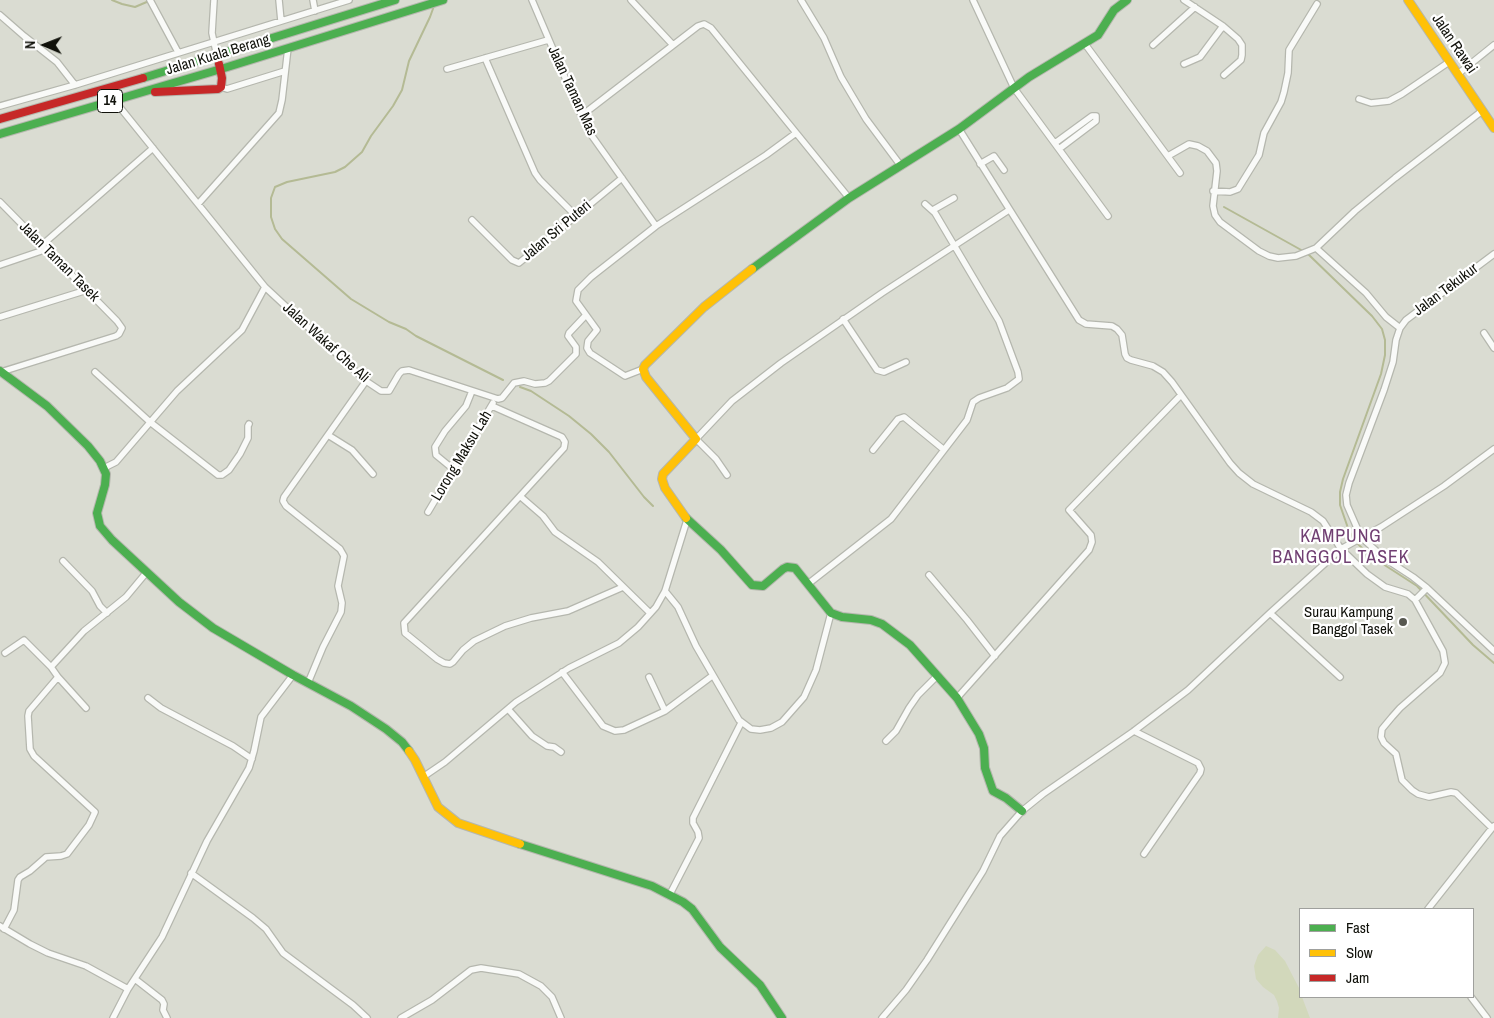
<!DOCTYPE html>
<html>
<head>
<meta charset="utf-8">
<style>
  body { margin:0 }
  #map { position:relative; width:1494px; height:1018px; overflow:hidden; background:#dadcd2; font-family:"Archivo Narrow",sans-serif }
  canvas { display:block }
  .legend { position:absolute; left:1299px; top:908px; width:175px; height:90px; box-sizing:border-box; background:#fff; border:1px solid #9fa09d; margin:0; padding:6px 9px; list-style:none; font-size:15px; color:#10110a }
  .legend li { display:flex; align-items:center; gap:10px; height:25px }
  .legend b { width:25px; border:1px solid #9fa09d }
  .north { position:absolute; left:20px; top:20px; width:50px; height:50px; -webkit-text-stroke:4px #fff; paint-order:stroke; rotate:271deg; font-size:14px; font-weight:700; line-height:20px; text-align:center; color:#10110a }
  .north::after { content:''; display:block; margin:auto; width:18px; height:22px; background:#10110a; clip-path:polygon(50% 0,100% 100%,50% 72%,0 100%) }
</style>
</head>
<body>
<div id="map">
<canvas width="1494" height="1018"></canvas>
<ul class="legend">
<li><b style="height:6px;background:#4caf50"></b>Fast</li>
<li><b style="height:6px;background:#ffc107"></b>Slow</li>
<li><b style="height:6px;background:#c62828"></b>Jam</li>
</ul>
<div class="north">N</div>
</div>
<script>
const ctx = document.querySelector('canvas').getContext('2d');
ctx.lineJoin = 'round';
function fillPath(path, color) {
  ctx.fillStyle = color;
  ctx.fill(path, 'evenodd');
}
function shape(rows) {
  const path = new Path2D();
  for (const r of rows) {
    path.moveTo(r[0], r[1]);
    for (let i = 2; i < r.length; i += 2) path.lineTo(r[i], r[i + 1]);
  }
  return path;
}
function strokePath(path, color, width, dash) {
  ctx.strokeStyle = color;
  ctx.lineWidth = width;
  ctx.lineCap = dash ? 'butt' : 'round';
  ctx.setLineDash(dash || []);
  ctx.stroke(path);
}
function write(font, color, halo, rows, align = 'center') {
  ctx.font = font + ' "Archivo Narrow",sans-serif';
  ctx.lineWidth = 4.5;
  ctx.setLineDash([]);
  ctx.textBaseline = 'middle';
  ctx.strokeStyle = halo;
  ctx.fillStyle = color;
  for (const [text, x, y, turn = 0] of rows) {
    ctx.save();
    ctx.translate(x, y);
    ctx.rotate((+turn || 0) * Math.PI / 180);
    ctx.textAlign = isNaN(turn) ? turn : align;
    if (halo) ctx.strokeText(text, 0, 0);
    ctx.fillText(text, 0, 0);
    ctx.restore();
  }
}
fillPath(shape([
  [1266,946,1275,950,1285,961,1299,988,1300,997,1302,997,1310,1018,1278,1018,1279,1008,1277,1001,1274,995,1263,987,1256,979,1254,966,1258,955]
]), '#d2d8bb');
strokePath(shape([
  [112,0,122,4,135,7,149,1],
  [434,6,430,17,409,61,402,90,393,106,371,136,362,152,345,167,335,172,287,182,275,187,271,198,271,217,275,229,282,239,351,299,389,322,406,329,416,336,503,380],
  [1224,207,1303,251],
  [1307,253,1372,316,1382,329,1385,340,1385,355,1381,374,1343,479,1340,492,1340,505,1349,531,1354,539],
  [520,387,531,391,569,416,591,434,609,452,644,497,653,506],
  [1357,543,1369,555,1417,586,1473,645,1494,663]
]), '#b4ba94', 2);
const street = shape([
  [150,0,178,52],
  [214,0,212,33,217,56],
  [279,0,281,21],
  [313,0,315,11],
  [532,0,587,129,656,226],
  [631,0,673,45],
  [801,0,824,38,841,77,866,119,901,166],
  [973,0,1014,88,1108,216],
  [1184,0,1223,26,1238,39,1242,45,1242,55,1241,60,1224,75],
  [0,15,24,36,57,62,75,85],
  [1085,44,1180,173],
  [1153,45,1195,7],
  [485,58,535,173,540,180,575,215],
  [1184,64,1200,57,1223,26],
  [447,69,548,40],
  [1458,74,1494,45],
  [221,87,227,89,285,71],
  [1359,99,1371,103,1389,101,1402,94,1449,62],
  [114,100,265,287,366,381,381,391,389,391,399,374,402,371,409,370,498,399,502,398,514,383,524,381,535,384,545,383,549,381,576,354,576,347,568,336,569,333,586,315],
  [0,106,75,85,349,0],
  [581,116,698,26,704,24,711,28,849,198],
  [959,129,1079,320,1086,324,1112,326,1117,329,1122,335,1125,354,1127,358,1131,360,1153,366,1163,372,1172,382,1230,463,1239,473,1253,484,1311,512,1323,521,1341,549,1367,574,1385,587,1408,594,1415,600,1443,651,1445,663,1440,673,1400,708,1392,717,1382,729,1381,737,1384,743,1396,754,1402,780,1412,790,1418,794,1429,797,1451,792,1456,793,1492,828,1494,826],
  [1055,143,1092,116,1096,116,1096,121,1059,149],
  [1168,156,1189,144,1198,146,1207,151,1216,163,1217,171,1213,206,1215,215,1220,222,1259,251,1269,256,1278,258,1296,256,1316,248,1355,211,1395,178,1482,111],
  [980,164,994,156,1004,170],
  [1213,191,1230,192,1238,189,1259,155,1264,133,1281,102,1284,92,1288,73,1289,50,1317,4],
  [0,202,117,321,122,328,119,334,116,336,1,372],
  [198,204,279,113,282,100,288,48],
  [933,210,954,198],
  [472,220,512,260,519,263,622,178],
  [42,245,153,148],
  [1316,248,1366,293,1386,317,1400,328],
  [1494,254,1406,320,1400,328,1396,340,1393,362,1384,390,1349,483,1346,495,1347,505,1361,537,1384,558,1413,577,1427,588,1494,651],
  [0,265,47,249],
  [0,317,87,290],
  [843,319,877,370,884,372,906,362],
  [1484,333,1494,348],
  [643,369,625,376,590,353,587,348,588,341,597,330,576,301,578,290,591,277,656,226,766,155,796,133],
  [95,372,150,422,218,475,222,475,229,470,240,454,248,438,248,426,249,424],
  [492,406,562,437,565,442,564,448,404,623,405,633,437,659,444,663,450,664,453,662,463,650,474,641,505,626,531,618,568,611,623,587],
  [328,435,352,450,373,474],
  [873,450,898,419,904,417,943,449],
  [104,468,116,462,177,391,242,330,265,287],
  [453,469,436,455,435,447,445,431,466,406,472,391],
  [727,475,716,459,696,439,732,401,781,363,882,293,1009,210],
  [521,497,543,516,555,532,598,562,650,613],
  [428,512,493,403],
  [63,561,92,591,100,606,107,613],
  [929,575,967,620,995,656],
  [808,584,891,519,967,420,973,402,979,398,1007,388,1019,379,1018,372,999,321,935,213,925,204],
  [665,591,678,607,696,646,739,720,751,729,760,730,771,728,782,722,804,697,816,670,831,613],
  [1415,600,1427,588],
  [1270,613,1340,677],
  [5,653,24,640,51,667],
  [562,672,603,726,615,731,624,730,665,711,712,676],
  [649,677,665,711],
  [308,683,323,647,341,612,342,603,338,586,344,556,340,549,286,506,283,501,284,497,366,381],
  [148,698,161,708,233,746,252,759],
  [957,698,1089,550,1092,542,1091,535,1069,510,1181,395],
  [86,708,58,677,51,667,84,631,126,597,146,573],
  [508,709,532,736,547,746,554,747,561,752],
  [1134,731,1198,763,1201,769,1200,773,1144,854],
  [886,741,896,731,909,708,918,695,938,675],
  [423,777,445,762,516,702,569,668,619,643,638,627,656,607,665,591,687,520],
  [191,873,253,918,266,929,283,953,353,1005,367,1018],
  [670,894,699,838,698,832,693,823,693,818,741,723],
  [1428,909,1492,828],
  [0,926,30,944,48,953,86,966,128,989],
  [4,929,14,910,18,880,20,877,30,871,46,857,61,856,67,854,89,825,95,812,34,756,30,749,28,716,29,711,58,677],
  [135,979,162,1000,164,1004,163,1010,167,1018],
  [1471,997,1487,1018],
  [113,1018,128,989,162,937,207,841,249,768,254,751,261,717,293,675],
  [401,1018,432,1000,471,970,481,968,519,974,541,986,552,997,561,1018],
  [882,1018,906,990,927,960,983,871,1000,836,1022,811,1043,794,1134,731,1188,690,1270,613,1341,549,1381,527,1444,486,1494,449]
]);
const fast = shape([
  [143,78,395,0],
  [0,134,221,69,443,0],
  [752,269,849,198,959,129,1029,77,1098,35,1114,10,1127,0],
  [0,371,47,406,88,446,100,461,106,474,105,485,97,513,100,526,112,540,179,602,213,628,293,675,351,706,386,729,402,742,409,751],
  [686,518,721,550,752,585,763,586,783,569,787,567,795,568,831,613,842,617,871,620,882,624,910,645,957,698,979,734,984,748,985,768,993,791,1006,798,1022,811],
  [520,844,652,886,683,902,692,909,720,947,760,985,782,1018]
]);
const slow = shape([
  [1408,0,1494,128],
  [686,518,665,488,662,479,663,474,696,439,646,377,643,369,645,365,704,307,752,269],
  [409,751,415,760,438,807,458,823,520,844]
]);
const jam = shape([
  [155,92,218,89,221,87,222,78,219,64],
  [0,119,143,78]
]);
strokePath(street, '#b5b7ae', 8);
strokePath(fast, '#b5b7ae', 10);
strokePath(slow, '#b5b7ae', 10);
strokePath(jam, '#b5b7ae', 10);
strokePath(street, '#f9faf8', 5.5);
strokePath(fast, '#4caf50', 8);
strokePath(slow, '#ffc107', 8);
strokePath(jam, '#c62828', 8);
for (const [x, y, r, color] of [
  [1403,622,5,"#575850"]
]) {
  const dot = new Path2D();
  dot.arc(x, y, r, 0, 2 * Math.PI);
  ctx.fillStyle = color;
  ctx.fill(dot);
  strokePath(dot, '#fff', 2);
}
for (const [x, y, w] of [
  [110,101,25]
]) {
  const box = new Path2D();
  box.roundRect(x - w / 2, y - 11.5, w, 23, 4);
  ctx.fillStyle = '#fff';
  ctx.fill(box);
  strokePath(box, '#10110a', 1);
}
write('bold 14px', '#10110a', null, [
  ["14",110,101]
]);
write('15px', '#10110a', '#fff', [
  ["Jalan Rawai",1454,44,56],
  ["Jalan Kuala Berang",218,55,-17],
  ["Jalan Taman Mas",572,91,65],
  ["Jalan Sri Puteri",557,231,-40],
  ["Jalan Taman Tasek",59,262,45],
  ["Jalan Tekukur",1446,290,-37],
  ["Jalan Wakaf Che Ali",326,343,42],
  ["Lorong Maksu Lah",462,456,-59]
]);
write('15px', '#10110a', '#fff', [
  ["Surau Kampung",1393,613],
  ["Banggol Tasek",1393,630]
], 'right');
ctx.letterSpacing = '1px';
write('18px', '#703f72', '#fff', [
  ["KAMPUNG",1341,537],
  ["BANGGOL TASEK",1341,558]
]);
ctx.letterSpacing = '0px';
</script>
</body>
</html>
